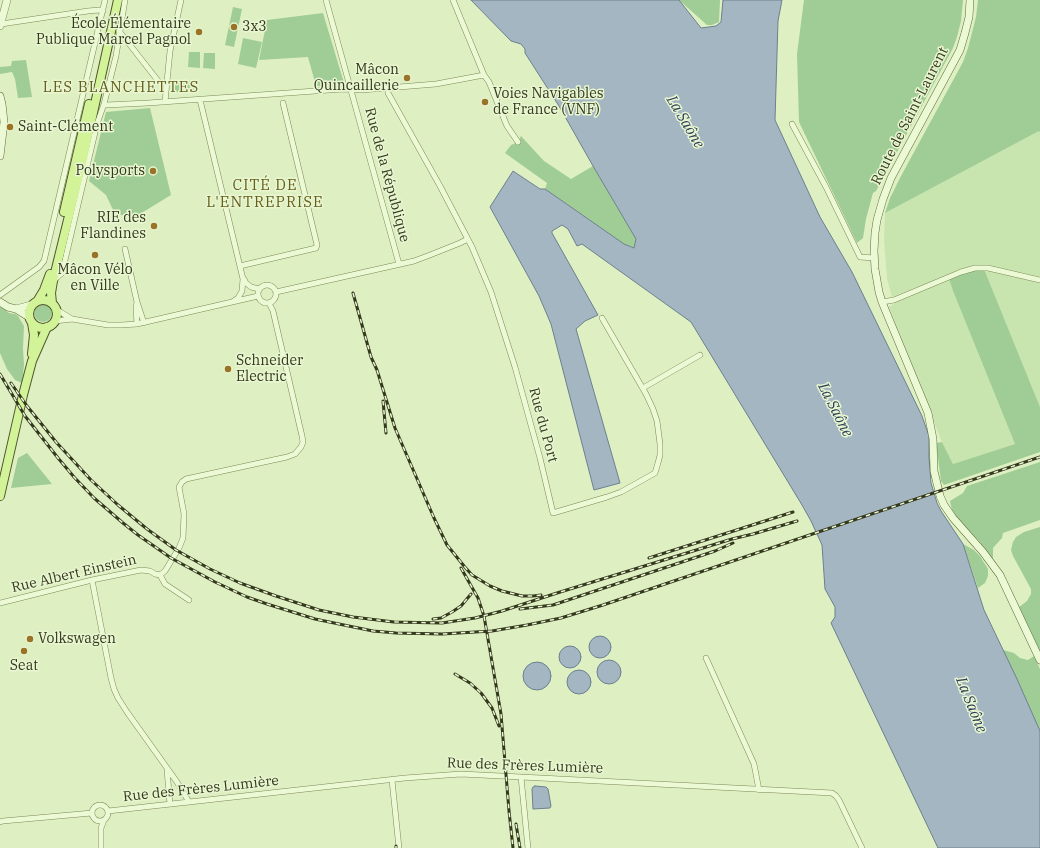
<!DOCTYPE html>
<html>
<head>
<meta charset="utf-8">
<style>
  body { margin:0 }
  canvas { display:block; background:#deefc1 }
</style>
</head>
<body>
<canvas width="1040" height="848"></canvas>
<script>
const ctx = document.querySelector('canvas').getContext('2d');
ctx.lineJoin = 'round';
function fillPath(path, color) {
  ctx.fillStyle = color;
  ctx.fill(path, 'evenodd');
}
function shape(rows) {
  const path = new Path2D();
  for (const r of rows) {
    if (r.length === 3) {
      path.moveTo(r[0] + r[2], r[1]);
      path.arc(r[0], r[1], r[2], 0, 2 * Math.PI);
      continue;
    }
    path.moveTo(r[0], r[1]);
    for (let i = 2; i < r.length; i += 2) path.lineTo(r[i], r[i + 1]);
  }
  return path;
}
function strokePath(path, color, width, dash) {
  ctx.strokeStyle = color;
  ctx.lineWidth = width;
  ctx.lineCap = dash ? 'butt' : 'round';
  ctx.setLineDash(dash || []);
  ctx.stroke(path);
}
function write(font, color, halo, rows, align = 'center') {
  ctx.font = font + ' "IBM Plex Serif",serif';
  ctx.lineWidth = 3;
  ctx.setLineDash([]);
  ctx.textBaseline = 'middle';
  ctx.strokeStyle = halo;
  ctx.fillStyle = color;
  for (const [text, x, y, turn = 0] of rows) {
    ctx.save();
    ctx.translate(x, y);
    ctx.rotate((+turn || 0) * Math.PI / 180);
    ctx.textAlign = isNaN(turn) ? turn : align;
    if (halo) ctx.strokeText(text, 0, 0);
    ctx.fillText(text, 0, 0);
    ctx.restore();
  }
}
fillPath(shape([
  [1039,131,1040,133,1040,277,989,265,974,265,892,297,887,279,884,240,885,213],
  [984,269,1040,283,1040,407],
  [949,279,953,291,1015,444,953,464,942,442,889,307,896,302]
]), '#c9e5af');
fillPath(shape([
  [679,0,720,0,719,22,712,25,707,25],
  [804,0,963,0,961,21,957,37,953,48,876,191,873,193,866,219,863,238,857,243,799,122,797,54],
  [978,0,1040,0,1040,133,1039,131,885,213,890,198,901,176,963,62,968,48,976,17],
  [233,7,242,9,234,47,225,45],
  [323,13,344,83,339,86,316,86,308,57,259,60,267,20],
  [243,38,262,42,256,68,238,64],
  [189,52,200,52,200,68,188,67],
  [204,53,215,53,215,69,203,68],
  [26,60,32,97,18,98,15,79,12,72,0,74,0,67,11,66,12,61],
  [194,81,194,91,175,92,174,82],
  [150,108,171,195,135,217,115,214,106,195,89,181,106,112],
  [521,136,544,161,571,179,593,166,636,239,634,248,624,244,545,189,547,183,505,153,511,145,518,142],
  [984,269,1040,407,1040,452,944,485,941,481,936,443,942,442,953,464,1015,444,953,291,949,279,969,271],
  [43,313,9],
  [0,306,9,313,15,314,18,316,24,326,23,348,24,365,22,383,15,380,7,369,0,353],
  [27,453,52,484,11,488,18,458],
  [1040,462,1040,520,1003,533,1002,538,993,548,993,559,980,542,958,519,952,510,950,501,963,493,967,486],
  [1040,527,1040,651,1019,607,1027,601,1031,594,1031,589,1013,556,1011,550,1013,542,1016,537,1024,532],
  [963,544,974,550,980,556,988,569,988,576,985,583,978,588],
  [1003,650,1014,653,1020,658,1028,660,1034,656,1040,669,1040,731]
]), '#a0cd95');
const water = shape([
  [471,0,679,0,701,28,716,26,721,22,723,0,782,0,778,21,775,120,820,217,852,272,922,416,929,436,929,458,931,483,937,503,941,511,963,544,984,610,1017,679,1040,731,1040,848,938,848,831,623,835,617,835,607,825,589,822,545,811,521,802,505,691,322,582,244,577,246,568,229,562,225,552,231,552,233,598,315,585,321,576,329,620,483,594,490,551,324,539,296,490,207,513,171,540,189,545,189,624,244,634,248,636,239,593,166,559,106,525,53,525,49,521,44,511,41,471,0],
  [600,647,11],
  [570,657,11],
  [609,672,12],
  [537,676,14],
  [579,682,12],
  [535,786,546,787,548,789,551,806,550,808,533,809,532,789,533,787,535,786]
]);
fillPath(water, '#a4b6c1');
strokePath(water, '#6b808f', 1);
const minor = shape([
  [326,0,399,264],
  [453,0,484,75,489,82,507,126,518,142],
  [1,24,88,11,99,10,103,11],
  [119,31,159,82],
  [388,93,440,186,472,247,491,292,515,367,540,458,553,513,607,497,621,492,655,473,658,463,660,455,660,444,657,421,653,409,646,394,602,318],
  [200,100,201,104,243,279,242,291,238,298,232,302],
  [165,102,170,51,181,0],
  [104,104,106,105,148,103,343,89,362,90,436,84,484,75],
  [792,124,826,187,860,257,874,258],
  [125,249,137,302],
  [240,266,316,248,317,245,283,103],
  [244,279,246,283,251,287,259,289],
  [54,280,62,273,97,124,104,104,116,56,125,0],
  [267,294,9],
  [276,292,414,261,430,255,460,243,468,239],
  [0,295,39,267,44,261,105,0],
  [882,302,894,300,961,272,975,268,988,268,1040,280],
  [57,310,72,319],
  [55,321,72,319,108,325,121,325,137,324,258,296],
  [137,324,136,308,137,302,144,323],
  [643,388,700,355],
  [160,575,165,584,189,600],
  [92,580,111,678,114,689,118,698,127,712,177,782,189,802],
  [0,603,92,580,141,570,150,571,155,574,160,575,165,571,179,548,183,538,184,514,179,487,182,482,186,479,287,457,295,454,301,447,303,442,302,436,273,311,269,303],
  [706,658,754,764,759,790],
  [167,770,170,804],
  [521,777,528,848],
  [392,780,399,848],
  [100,813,8],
  [108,811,405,778,461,774,521,777,832,793,836,796,839,800,862,848],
  [0,822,3,821,92,813],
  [101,848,101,828,104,820]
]);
const tertiary = shape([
  [0,26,7,0]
]);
const secondary = shape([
  [970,0,969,17,965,33,960,50,891,178,883,199,877,220,875,233,874,251,875,269,879,292,882,302,928,413,933,439,934,471,940,496,944,505,953,518,983,552,1000,575,1040,660],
  [0,96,2,104,4,122,0,156],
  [0,302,8,307,16,309,29,317],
  [16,309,31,305]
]);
const primary = shape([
  [64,212,89,104],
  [43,314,14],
  [38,300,44,290,50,274],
  [52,303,51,293,53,281,81,167,118,0],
  [32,354,34,335,32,323],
  [0,496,23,395,32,361,47,327]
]);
strokePath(minor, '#7f8958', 6);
strokePath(tertiary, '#7f8958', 8);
strokePath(secondary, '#626b3c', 8);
strokePath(primary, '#50562d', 10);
strokePath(minor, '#ebf9d5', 5);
strokePath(tertiary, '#ebf9d5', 7);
strokePath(secondary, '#ebf9d5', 7);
strokePath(primary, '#d2f398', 8);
const rail = shape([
  [353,293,371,357,377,370,395,428,434,518,447,545,464,566,472,575,490,586,502,591,522,596,533,596,541,595],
  [0,374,25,416,58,458,74,477,94,498,123,523,138,535,171,558,215,582,247,597,267,604,315,619,339,624,373,631,396,633,442,634,492,631,527,625,561,618,603,605,1040,457],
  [11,383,27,406,56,442,91,480,118,505,147,529,176,550,210,569,240,583,276,596,319,610,353,617,394,622,442,623,475,618,502,611,557,593,732,539,753,534,797,521],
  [383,401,386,433],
  [649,558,793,512],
  [461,568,478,598,484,616,501,714,509,811,513,848],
  [520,609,553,605,715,551,733,543],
  [433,619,441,618,452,612,461,606,471,594],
  [455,674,470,683,481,693,492,708,499,726],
  [516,824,520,848],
  [396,846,396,848]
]);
strokePath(rail, '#34381d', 3);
strokePath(rail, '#e8f6d1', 1.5, [4.5]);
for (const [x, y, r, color] of [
  [234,27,4,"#997427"],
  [199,32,4,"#997427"],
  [407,78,4,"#997427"],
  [485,102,4,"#997427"],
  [10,127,4,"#997427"],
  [153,171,4,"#997427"],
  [154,226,4,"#997427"],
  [95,255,4,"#997427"],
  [228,369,4,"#997427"],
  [30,639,4,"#997427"],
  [24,651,4,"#997427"]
]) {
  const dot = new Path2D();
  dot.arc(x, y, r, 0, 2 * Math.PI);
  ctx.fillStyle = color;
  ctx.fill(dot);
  strokePath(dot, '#e8f6d1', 1.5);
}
write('14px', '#34381d', '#e8f6d1', [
  ["École Élémentaire",191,24,"right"],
  ["Publique Marcel Pagnol",191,40,"right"],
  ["3x3",242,27],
  ["Mâcon",399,70,"right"],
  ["Quincaillerie",399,86,"right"],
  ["Voies Navigables",493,94],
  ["de France (VNF)",493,110],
  ["Saint-Clément",18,127],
  ["Polysports",145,171,"right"],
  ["RIE des",146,218,"right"],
  ["Flandines",146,234,"right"],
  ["Mâcon Vélo",95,270,"center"],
  ["en Ville",95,286,"center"],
  ["Schneider",236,361],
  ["Electric",236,377],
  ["Volkswagen",38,639],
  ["Seat",24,666,"center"]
], 'left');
write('14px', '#34381d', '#e8f6d1', [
  ["Route de Saint-Laurent",910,116,-63],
  ["Rue de la République",387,175,75],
  ["Rue du Port",543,425,75],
  ["Rue Albert Einstein",74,574,-13],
  ["Rue des Frères Lumière",525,766,2],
  ["Rue des Frères Lumière",201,789,-6]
]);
ctx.letterSpacing = '1px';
write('15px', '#665e1b', '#e8f6d1', [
  ["LES BLANCHETTES",121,88],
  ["CITÉ DE",265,186],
  ["L'ENTREPRISE",265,203]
]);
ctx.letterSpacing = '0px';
write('italic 15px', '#2c3d58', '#e8f6d1', [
  ["La Saône",685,122,59],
  ["La Saône",835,410,63],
  ["La Saône",971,705,68]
]);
</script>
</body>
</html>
